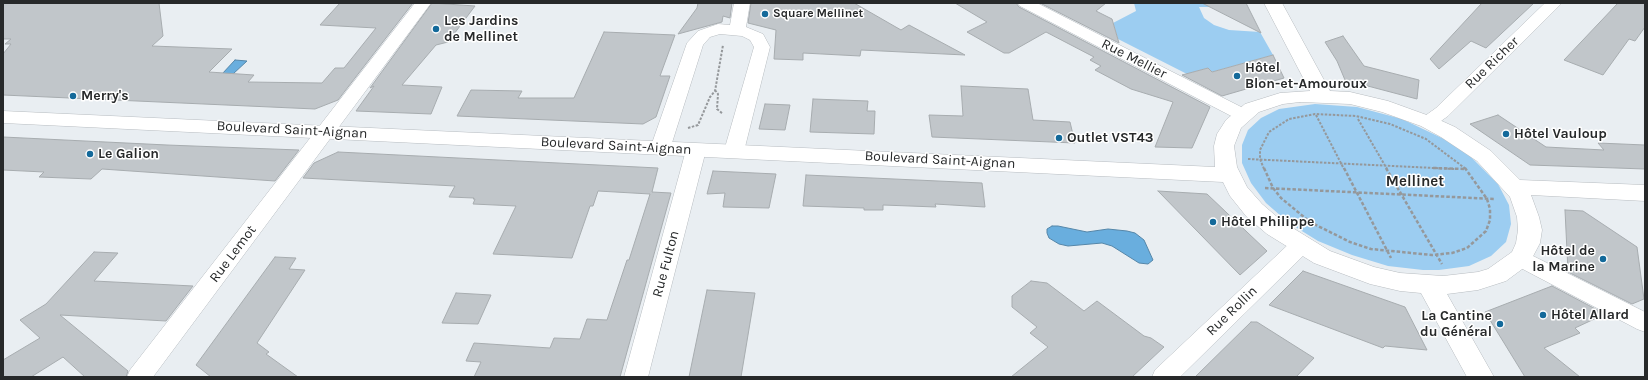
<!DOCTYPE html>
<html>
<head>
<meta charset="utf-8">
<style>
  body { margin:0 }
  #map { position:relative; width:1648px; height:380px; overflow:hidden; background:#e9eef2; font-family:Karla,sans-serif }
  canvas { display:block }
  .frame { position:absolute; inset:0; border:4px solid #27292a; pointer-events:none }
</style>
</head>
<body>
<div id="map">
<canvas width="1648" height="380"></canvas>
<div class="frame"></div>
</div>
<script>
const ctx = document.querySelector('canvas').getContext('2d');
ctx.lineJoin = 'round';
function fillPath(path, color) {
  ctx.fillStyle = color;
  ctx.fill(path, 'evenodd');
}
function shape(rows) {
  const path = new Path2D();
  for (const r of rows) {
    path.moveTo(r[0], r[1]);
    for (let i = 2; i < r.length; i += 2) path.lineTo(r[i], r[i + 1]);
  }
  return path;
}
function strokePath(path, color, width, dash) {
  ctx.strokeStyle = color;
  ctx.lineWidth = width;
  ctx.lineCap = dash ? 'butt' : 'round';
  ctx.setLineDash(dash || []);
  ctx.stroke(path);
}
function write(font, color, halo, rows, align = 'center') {
  ctx.font = font + ' Karla,sans-serif';
  ctx.lineWidth = 3;
  ctx.setLineDash([]);
  ctx.textBaseline = 'middle';
  ctx.strokeStyle = halo;
  ctx.fillStyle = color;
  for (const [text, x, y, turn = 0] of rows) {
    ctx.save();
    ctx.translate(x, y);
    ctx.rotate((+turn || 0) * Math.PI / 180);
    ctx.textAlign = isNaN(turn) ? turn : align;
    if (halo) ctx.strokeText(text, 0, 0);
    ctx.fillText(text, 0, 0);
    ctx.restore();
  }
}
fillPath(shape([
  [1134,3,1211,3,1213,7,1199,7,1204,18,1214,25,1229,30,1260,32,1273,55,1212,72,1208,68,1187,74,1118,39,1113,23,1136,11],
  [1315,104,1357,107,1402,119,1444,139,1469,155,1498,184,1509,205,1511,224,1506,242,1491,256,1469,266,1439,270,1423,270,1388,266,1352,255,1318,241,1289,223,1266,203,1251,183,1242,163,1242,145,1248,130,1261,118,1279,109]
]), '#9ccdf1');
const water = shape([
  [235,60,247,61,233,74,222,74,235,60],
  [1052,226,1058,226,1087,232,1108,229,1127,231,1135,233,1144,240,1153,260,1148,264,1139,263,1112,246,1102,243,1068,246,1059,244,1049,238,1047,233,1047,229,1052,226]
]);
fillPath(water, '#69aede');
strokePath(water, '#5586a8', 1);
const building = shape([
  [3,3,159,3,163,36,152,46,232,49,209,72,254,75,248,82,322,83,335,68,344,68,376,28,320,25,340,3,413,3,338,100,315,109,3,95,3,54,11,44,5,44,11,39,3,39,3,3],
  [432,3,475,6,448,42,436,45,402,85,442,87,431,114,356,111,374,86,370,88,432,3],
  [698,3,732,3,730,18,723,16,722,22,678,34,697,8,698,3],
  [751,3,854,3,901,30,909,25,965,55,861,50,860,56,803,53,803,60,774,59,776,30,748,23,751,3],
  [955,3,1016,3,1019,7,1210,107,1192,148,1155,147,1173,102,1131,89,1095,70,1101,66,1090,60,1094,57,1046,32,1009,53,1004,53,967,32,987,22,955,3],
  [1040,3,1106,3,1096,11,1112,19,1119,43,1040,3],
  [1202,3,1246,3,1261,33,1202,3],
  [1482,3,1534,3,1486,48,1471,41,1439,69,1430,59,1482,3],
  [1618,3,1645,3,1645,27,1635,41,1629,39,1603,75,1564,60,1618,3],
  [604,32,675,35,660,76,670,76,656,117,643,124,457,116,471,90,522,91,518,98,574,98,604,32],
  [1343,36,1364,66,1419,80,1417,99,1345,80,1337,61,1325,42,1343,36],
  [1273,55,1284,78,1222,96,1182,75,1208,68,1212,72,1273,55],
  [961,86,1028,89,1033,120,1070,122,1075,143,932,137,929,115,963,116,961,86],
  [813,99,868,101,867,111,875,111,874,134,810,132,813,99],
  [765,104,790,105,785,130,759,129,765,104],
  [1498,115,1546,147,1604,150,1598,143,1645,145,1645,169,1530,165,1470,124,1498,115],
  [3,137,167,145,299,150,275,181,102,169,91,179,39,177,44,172,3,170,3,137],
  [338,152,658,168,652,192,671,193,620,377,474,377,481,362,466,361,474,343,550,348,554,338,580,339,587,319,607,320,627,260,629,260,650,194,598,191,593,206,590,206,572,258,493,254,516,206,473,204,475,199,473,199,474,198,449,197,455,186,303,178,314,163,338,152],
  [713,171,776,174,769,208,723,207,725,193,707,194,713,171],
  [806,175,982,183,985,207,935,204,936,207,883,205,883,210,864,210,864,208,803,206,806,175],
  [1158,191,1207,194,1267,251,1240,275,1158,191],
  [1565,210,1583,211,1637,247,1644,299,1632,304,1568,272,1565,210],
  [94,252,118,253,94,281,193,286,166,321,60,315,128,371,126,377,85,377,63,357,31,377,3,377,3,360,40,338,20,320,46,304,94,252],
  [275,257,296,258,289,269,305,270,257,343,269,352,266,354,298,377,211,377,196,365,275,257],
  [1303,271,1405,307,1427,350,1385,346,1383,348,1269,305,1303,271],
  [1031,281,1047,283,1084,311,1097,301,1144,336,1151,338,1164,347,1132,377,1011,377,1048,347,1030,333,1037,327,1012,307,1012,296,1031,281],
  [1552,286,1605,314,1575,328,1580,333,1544,348,1580,377,1525,377,1485,312,1552,286],
  [707,290,755,293,741,377,689,377,707,290],
  [456,293,491,295,478,324,442,323,456,293],
  [1251,322,1257,322,1314,358,1296,377,1195,377,1251,322]
]);
fillPath(building, '#c1c6ca');
strokePath(building, '#a7acaf', 1);
const street = shape([
  [415,3,431,3,153,377,127,377,130,370,415,3],
  [734,3,750,3,746,27,763,34,770,47,744,151,741,155,734,157,727,155,724,151,754,47,750,40,742,36,720,34,710,37,703,45,670,149,667,153,660,155,653,153,650,149,687,43,698,31,718,24,730,25,734,3],
  [1017,3,1037,3,1249,111,1252,115,1249,119,1243,121,1237,119,1020,6,1017,3],
  [1545,3,1562,3,1448,116,1434,126,1428,128,1422,126,1419,122,1422,118,1436,108,1545,3],
  [696,144,703,146,706,150,648,377,624,377,686,150,689,146,696,144],
  [1300,238,1308,241,1311,246,1308,251,1180,377,1152,377,1155,370,1292,241,1300,238],
  [1521,250,1645,312,1645,332,1637,329,1513,264,1510,258,1513,252,1521,250]
]);
const secondary = shape([
  [1264,3,1282,3,1330,91,1350,92,1388,101,1435,118,1455,127,1491,151,1520,180,1645,185,1645,201,1531,195,1539,217,1542,230,1540,243,1529,264,1506,281,1478,290,1447,294,1494,377,1467,377,1421,293,1400,291,1370,284,1314,263,1267,234,1246,216,1230,196,1223,182,3,123,3,111,1215,167,1214,146,1217,134,1226,120,1245,104,1280,93,1310,91,1264,3],
  [1300,102,1350,104,1382,112,1421,126,1441,137,1477,161,1510,197,1517,217,1518,230,1516,243,1512,252,1488,269,1478,272,1443,276,1400,273,1374,267,1330,251,1283,222,1262,204,1247,187,1237,167,1234,146,1241,128,1259,112,1283,104,1300,102]
]);
strokePath(street, '#b7bcc0', 1);
strokePath(secondary, '#b7bcc0', 1);
strokePath(shape([
  [715,90,718,94,717,109,723,114],
  [1316,115,1344,169],
  [1358,119,1387,169],
  [688,128,698,125,710,97,715,91,723,45],
  [1248,159,1455,169],
  [1264,169,1260,159,1260,150,1269,132,1289,119,1315,114,1356,116,1390,124,1426,139,1466,169]
]), '#95989b', 2, [2.5, 1.5]);
strokePath(shape([
  [1264,168,1273,188,1281,198,1310,222,1350,242,1371,249,1432,255,1452,253,1467,248,1486,231,1490,220,1490,209,1487,199,1465,168],
  [1344,168,1391,258],
  [1386,168,1442,264],
  [1433,168,1465,169],
  [1265,188,1495,199]
]), '#95989b', 2.5, [3.5, 2]);
fillPath(street, '#fff');
fillPath(secondary, '#fff');
for (const [x, y, r, color] of [
  [765,14,4,"#13699a"],
  [436,29,4,"#13699a"],
  [1237,76,4,"#13699a"],
  [73,96,4,"#13699a"],
  [1506,134,4,"#13699a"],
  [1059,138,4,"#13699a"],
  [90,154,4,"#13699a"],
  [1213,222,4,"#13699a"],
  [1603,259,4,"#13699a"],
  [1543,315,4,"#13699a"],
  [1500,324,4,"#13699a"]
]) {
  const dot = new Path2D();
  dot.arc(x, y, r, 0, 2 * Math.PI);
  ctx.fillStyle = color;
  ctx.fill(dot);
  strokePath(dot, '#fff', 1.5);
}
write('bold 12px', '#27292a', '#fff', [
  ["Square Mellinet",773,14]
], 'left');
write('bold 14px', '#27292a', '#fff', [
  ["Les Jardins",444,21],
  ["de Mellinet",444,37],
  ["Hôtel",1245,68],
  ["Blon-et-Amouroux",1245,84],
  ["Merry's",81,96],
  ["Hôtel Vauloup",1514,134],
  ["Outlet VST43",1067,138],
  ["Le Galion",98,154],
  ["Hôtel Philippe",1221,222],
  ["Hôtel de",1595,251,"right"],
  ["la Marine",1595,267,"right"],
  ["Hôtel Allard",1551,315],
  ["La Cantine",1492,316,"right"],
  ["du Général",1492,332,"right"]
], 'left');
write('14px', '#27292a', '#fff', [
  ["Rue Mellier",1134,59,27],
  ["Rue Richer",1492,63,-44],
  ["Boulevard Saint-Aignan",292,130,3],
  ["Boulevard Saint-Aignan",616,146,3],
  ["Boulevard Saint-Aignan",940,160,3],
  ["Rue Lemot",233,254,-53],
  ["Rue Fulton",666,264,-75],
  ["Rue Rollin",1232,311,-44]
]);
write('bold 15px', '#27292a', '#fff', [
  ["Mellinet",1415,182]
]);
</script>
</body>
</html>
